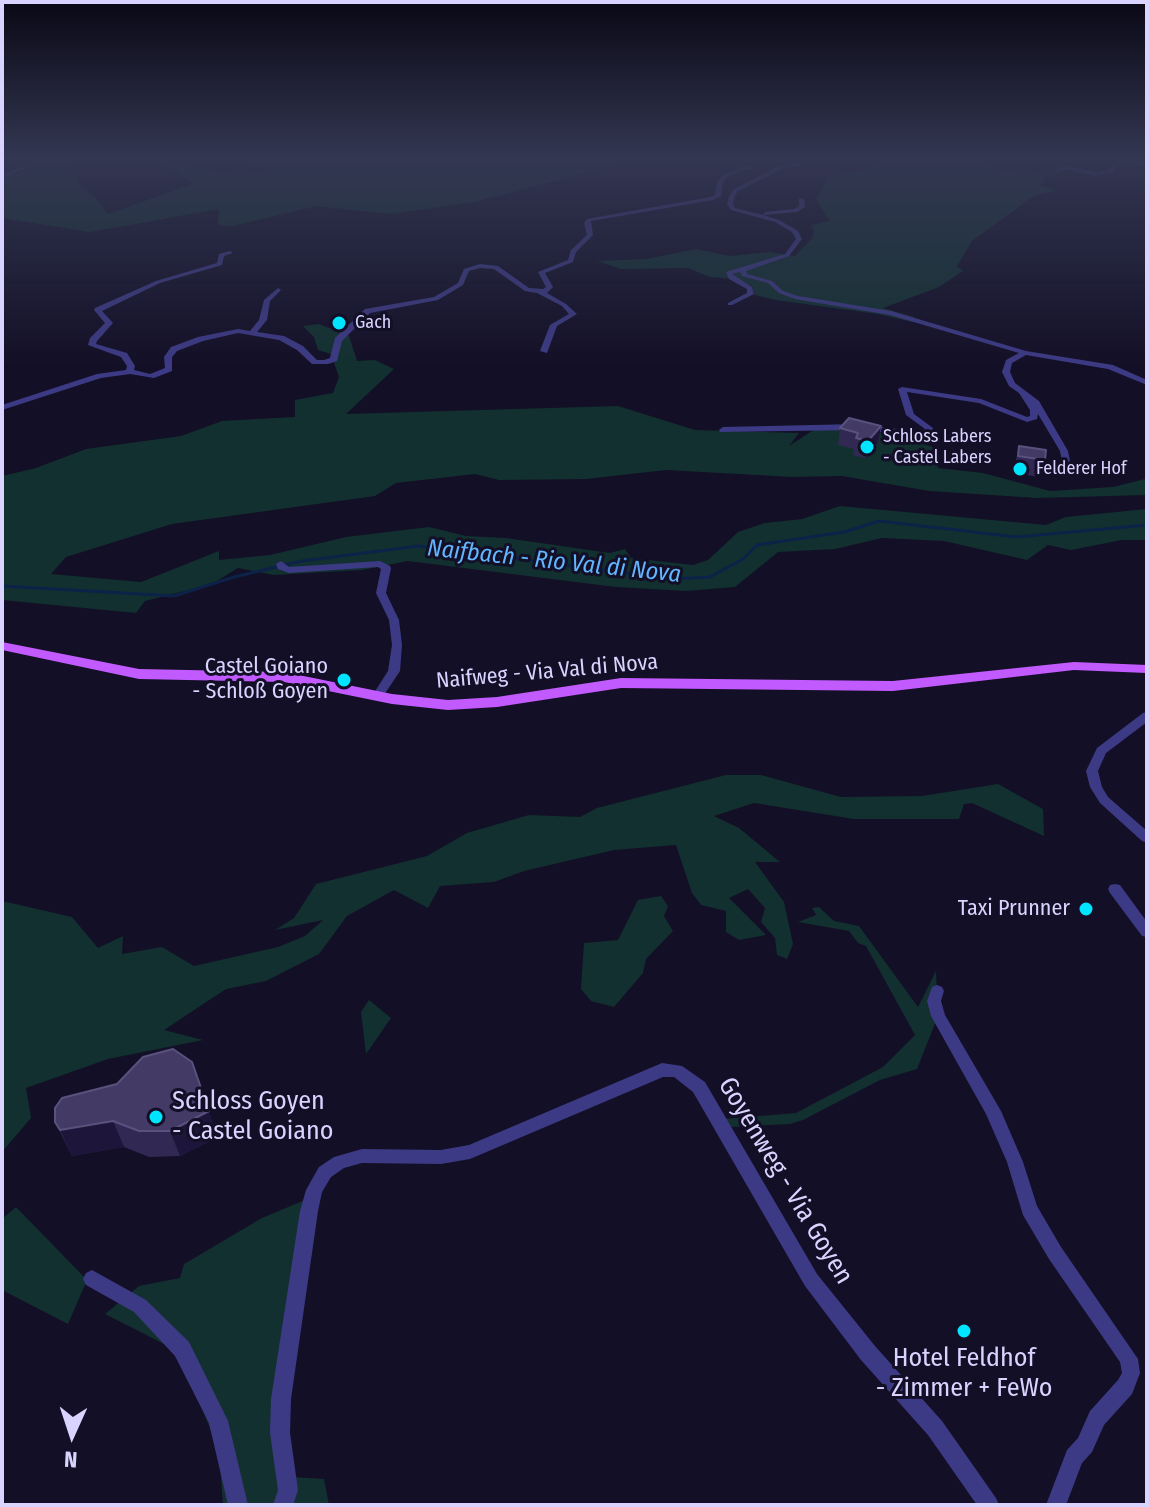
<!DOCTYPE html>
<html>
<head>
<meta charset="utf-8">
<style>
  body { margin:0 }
  #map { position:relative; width:1149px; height:1507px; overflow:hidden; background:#130f26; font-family:"Fira Sans Condensed",sans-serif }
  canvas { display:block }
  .frame { position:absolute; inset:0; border:4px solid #d9d4ff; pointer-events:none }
  .north { position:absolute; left:32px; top:1395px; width:80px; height:80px; -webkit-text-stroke:6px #130f26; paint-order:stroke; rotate:183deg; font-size:22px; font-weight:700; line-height:32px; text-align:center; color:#d9d4ff }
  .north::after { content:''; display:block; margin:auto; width:28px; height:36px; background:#d9d4ff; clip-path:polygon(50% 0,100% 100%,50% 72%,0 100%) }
</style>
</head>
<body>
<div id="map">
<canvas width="1149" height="1507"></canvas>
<div class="frame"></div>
<div class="north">N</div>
</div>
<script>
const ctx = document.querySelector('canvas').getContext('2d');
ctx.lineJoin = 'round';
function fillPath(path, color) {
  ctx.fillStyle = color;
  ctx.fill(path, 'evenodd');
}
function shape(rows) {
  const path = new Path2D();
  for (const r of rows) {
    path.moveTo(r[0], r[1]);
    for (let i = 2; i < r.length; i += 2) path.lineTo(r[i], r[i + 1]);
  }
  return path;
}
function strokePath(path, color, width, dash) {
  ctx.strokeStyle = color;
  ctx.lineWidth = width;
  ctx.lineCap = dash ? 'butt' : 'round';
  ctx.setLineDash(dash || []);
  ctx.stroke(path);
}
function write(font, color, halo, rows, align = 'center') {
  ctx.font = font + ' "Fira Sans Condensed",sans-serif';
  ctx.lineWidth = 6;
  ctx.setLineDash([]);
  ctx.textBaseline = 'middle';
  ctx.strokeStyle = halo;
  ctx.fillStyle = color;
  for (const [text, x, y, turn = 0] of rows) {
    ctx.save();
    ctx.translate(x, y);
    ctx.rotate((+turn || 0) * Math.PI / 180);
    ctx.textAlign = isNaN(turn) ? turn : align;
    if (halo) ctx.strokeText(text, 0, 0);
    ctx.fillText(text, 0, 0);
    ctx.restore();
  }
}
fillPath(shape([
  [140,158,240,175,272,170,221,158,643,158,474,202,391,214,316,206,229,227,218,224,219,209,90,232,2,218,2,179,25,171,34,163,50,161,69,166,83,189,94,196,108,214,193,184,171,168],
  [876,158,984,158,1002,172,1026,169,1043,174,1045,180,1040,186,1056,190,1032,197,972,241,957,266,963,271,939,287,883,308,914,317,913,322,878,314,776,300,755,295,752,286,735,279,710,277,688,268,621,269,597,261,646,259,696,249,730,256,770,252,795,256,812,238,814,231,811,225,830,221,816,199,829,175,858,172,869,167],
  [319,324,349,336,357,361,375,360,394,369,346,414,618,406,695,430,799,433,789,446,818,427,865,429,937,448,938,468,983,473,1050,491,1113,487,1145,479,1147,495,1037,498,929,491,842,476,792,477,666,470,586,479,499,480,475,474,396,483,375,496,172,524,66,557,51,574,141,582,219,551,219,560,270,555,346,537,429,527,466,536,506,538,610,553,625,549,631,558,693,565,708,560,738,532,765,523,802,519,840,506,1046,525,1066,517,1147,509,1147,540,1122,540,1071,550,1048,545,1027,560,944,541,882,538,835,549,778,552,735,587,686,591,616,587,408,561,362,570,274,575,238,568,212,584,145,601,136,613,2,600,2,476,36,468,86,449,181,436,222,421,295,417,295,400,333,393,339,377,331,354,318,350,314,337,303,326],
  [726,775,761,775,841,797,922,796,998,784,1043,809,1044,836,972,803,964,804,959,819,854,819,754,803,714,816,739,828,780,862,755,862,784,902,793,944,787,959,777,955,775,938,761,922,765,908,748,889,729,898,766,935,739,940,726,932,726,911,701,905,692,893,676,845,614,850,524,871,494,882,440,886,428,908,394,890,347,916,319,954,266,981,226,989,164,1030,203,1040,108,1059,26,1088,31,1118,2,1152,2,901,72,917,98,948,123,936,122,954,162,947,194,966,278,947,305,936,323,920,275,930,294,918,316,884,427,856,467,833,529,815,580,817,597,808],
  [661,896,668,906,664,916,673,931,646,959,643,973,614,1007,591,1001,581,989,584,943,618,940,638,900],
  [819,907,834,921,859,926,918,1007,936,971,938,1016,917,1069,880,1080,803,1120,790,1124,729,1127,724,1119,796,1113,883,1067,915,1035,866,946,858,943,849,931,798,922,816,915,812,908],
  [369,1000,391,1018,366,1054,361,1012],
  [317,1195,312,1254,302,1293,285,1403,293,1477,324,1479,329,1505,223,1505,219,1451,199,1401,172,1348,105,1314,139,1286,180,1278,184,1264,262,1218],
  [16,1207,87,1280,68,1324,2,1290,2,1219]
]), '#12302f');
strokePath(shape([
  [2,586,174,596,234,577,302,561,418,546,672,579,710,577,743,559,757,545,844,532,879,521,1017,537,1147,525]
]), '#0c2248', 3);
fillPath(shape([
  [85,158,108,159,36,164,2,179,2,175,35,160,85,158],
  [1117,159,1147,162,1147,166,1119,163,1112,173,1096,176,1065,169,1058,173,1053,172,1064,165,1096,172,1108,171,1117,159],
  [800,163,802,166,784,168,738,191,735,196,733,204,735,208,763,215,765,212,794,209,799,206,799,198,804,199,805,207,797,212,763,215,779,220,798,231,802,239,789,256,746,271,747,274,772,281,783,291,798,296,891,311,1026,351,1113,365,1147,380,1147,385,1108,369,1026,355,1012,363,1010,372,1015,383,1039,401,1068,451,1070,461,1065,469,1062,470,1058,467,1062,461,1060,451,1038,414,1037,419,1027,422,979,403,907,392,914,414,933,428,931,434,925,437,858,430,720,432,719,430,723,427,858,424,921,432,925,429,906,415,898,389,902,387,981,399,1027,417,1030,416,1030,410,1019,393,1009,386,1002,372,1006,360,1019,353,890,315,795,299,779,293,768,283,742,276,740,272,732,274,752,287,754,294,732,305,728,305,728,303,747,293,747,289,729,279,726,272,785,254,796,239,792,232,775,222,731,210,727,204,729,196,734,189,781,165,800,163],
  [743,166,760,168,744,170,727,177,723,182,721,196,713,200,591,221,593,235,576,252,573,262,545,273,553,287,547,293,566,304,577,314,557,326,547,353,540,351,550,325,569,314,562,306,537,293,525,291,494,269,480,268,469,271,463,285,438,300,370,313,342,341,337,361,328,364,312,364,297,350,279,340,238,333,203,341,177,351,172,357,172,371,154,378,130,374,101,378,2,410,2,405,97,374,126,370,127,366,121,357,88,345,90,338,105,323,94,310,95,308,156,281,217,263,219,254,230,251,233,253,224,256,222,265,160,283,102,311,113,323,97,341,96,344,127,353,135,366,134,370,150,374,165,368,164,357,171,347,198,337,238,329,250,331,259,320,264,300,278,288,281,290,270,301,267,320,257,332,284,336,303,346,317,360,324,360,330,358,335,338,365,309,434,297,458,283,464,269,480,264,498,266,529,288,543,289,546,287,538,272,568,260,571,250,587,235,584,223,587,219,710,197,715,195,717,182,723,175,743,166],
  [281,561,289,567,380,561,390,566,391,568,386,593,399,620,402,645,400,671,382,698,374,698,372,696,388,671,392,645,389,620,376,593,381,569,378,567,289,573,278,569,276,564,281,561],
  [1147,712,1147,722,1106,753,1098,771,1102,787,1108,797,1147,831,1147,843,1142,841,1100,803,1090,787,1086,771,1097,748,1143,713,1147,712],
  [1115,884,1120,885,1147,922,1147,937,1142,936,1110,893,1108,889,1110,885,1115,884],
  [937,985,942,987,944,991,941,1001,945,1015,1001,1111,1023,1162,1037,1206,1061,1247,1138,1359,1140,1373,1132,1394,1104,1425,1092,1452,1082,1463,1066,1505,1046,1505,1067,1450,1078,1438,1090,1411,1118,1380,1122,1373,1120,1362,1049,1259,1023,1215,1007,1162,986,1114,931,1016,927,1001,932,987,937,985],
  [662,1063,682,1066,705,1082,817,1274,875,1346,942,1421,996,1498,999,1505,977,1505,928,1435,861,1360,805,1286,693,1092,674,1077,663,1077,470,1159,441,1164,362,1163,344,1168,331,1177,322,1192,318,1211,291,1399,290,1433,298,1490,293,1505,273,1505,278,1490,270,1433,271,1399,300,1211,306,1190,319,1167,334,1157,362,1149,441,1150,469,1145,662,1063],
  [92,1270,146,1300,189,1342,228,1421,248,1505,228,1505,209,1423,175,1356,134,1312,86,1285,83,1279,86,1273,92,1270]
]), '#3d3a85');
fillPath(shape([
  [2,158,10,158,2,162,2,158],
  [2,642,139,669,284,672,392,694,448,700,497,697,621,678,893,681,1074,662,1147,665,1147,673,1074,670,893,691,621,688,497,707,448,710,392,704,284,682,139,679,2,650,2,642]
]), '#c25bff');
fillPath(shape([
  [849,418,878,443,865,458,853,455,854,449,838,445,840,428],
  [1019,446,1045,460,1040,477,1013,473],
  [117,1084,218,1137,180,1156,149,1157,124,1147,72,1156,55,1122]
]), '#312854');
fillPath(shape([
  [881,426,878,443,865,458,868,441],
  [209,1111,218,1137,180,1156,170,1131],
  [113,1121,124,1147,72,1156,60,1130]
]), '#1d163a');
const building = shape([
  [849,418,881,426,868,441,856,438,858,433,840,428,849,418],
  [1019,446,1046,450,1045,460,1018,456,1019,446],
  [173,1049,192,1062,209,1111,170,1131,139,1131,113,1121,60,1130,55,1122,55,1108,62,1098,117,1084,143,1057,173,1049]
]);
fillPath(building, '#433a66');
strokePath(building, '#5a527e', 2);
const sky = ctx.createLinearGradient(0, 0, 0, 369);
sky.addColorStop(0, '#0a0815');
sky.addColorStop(0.43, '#333752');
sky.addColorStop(1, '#33375200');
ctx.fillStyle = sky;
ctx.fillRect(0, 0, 1149, 369);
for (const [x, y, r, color] of [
  [339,323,8,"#00e5ff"],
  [867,447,8,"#00e5ff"],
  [1020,469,8,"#00e5ff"],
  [344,680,8,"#00e5ff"],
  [1086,909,8,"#00e5ff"],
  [156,1117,8,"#00e5ff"],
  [964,1331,8,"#00e5ff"]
]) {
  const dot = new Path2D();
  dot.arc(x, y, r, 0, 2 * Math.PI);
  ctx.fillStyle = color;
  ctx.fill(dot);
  strokePath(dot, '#130f26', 3);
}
write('18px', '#d9d4ff', '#130f26', [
  ["Gach",355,323],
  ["Schloss Labers",883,437],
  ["- Castel Labers",883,458],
  ["Felderer Hof",1036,469]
], 'left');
write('22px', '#d9d4ff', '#130f26', [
  ["Castel Goiano",328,667],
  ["- Schloß Goyen",328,692],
  ["Taxi Prunner",1070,909]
], 'right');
write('22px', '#d9d4ff', '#130f26', [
  ["Naifweg - Via Val di Nova",547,672,-5]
]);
write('italic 24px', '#62b6ff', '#130f26', [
  ["Naifbach - Rio Val di Nova",554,562,6]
]);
write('26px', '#d9d4ff', '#130f26', [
  ["Schloss Goyen",172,1102],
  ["- Castel Goiano",172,1132],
  ["Hotel Feldhof",964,1359,"center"],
  ["- Zimmer + FeWo",964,1389,"center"]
], 'left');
write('26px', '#d9d4ff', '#130f26', [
  ["Goyenweg - Via Goyen",785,1181,59]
]);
</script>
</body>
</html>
